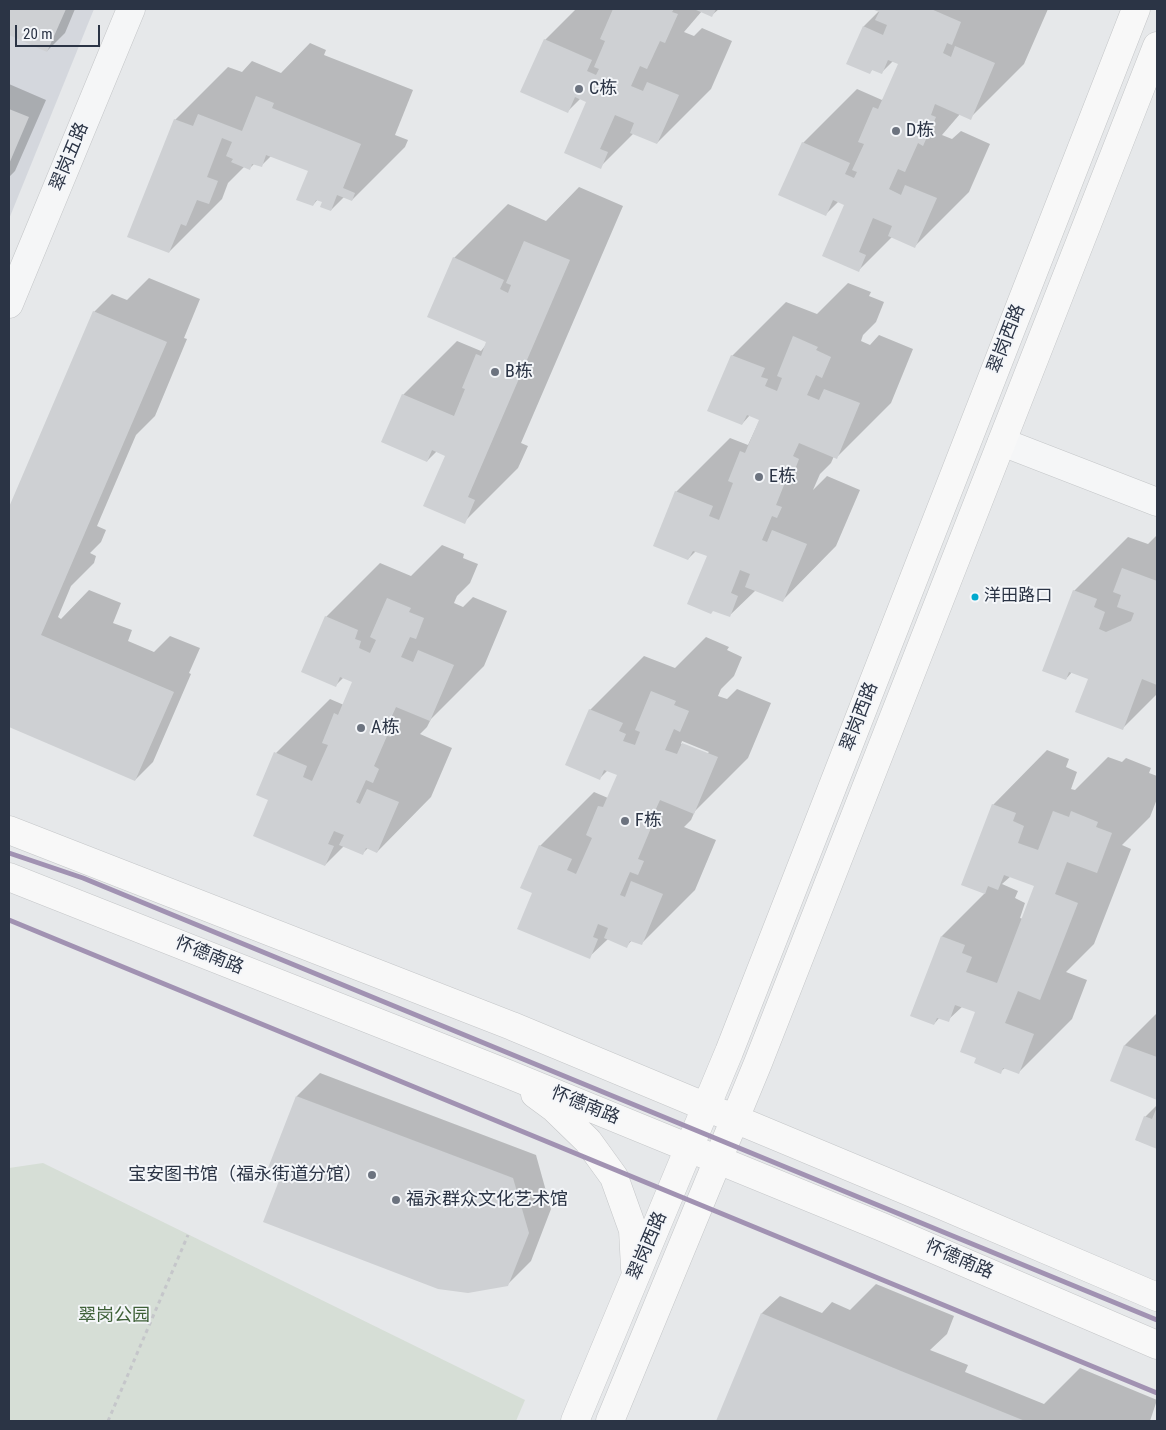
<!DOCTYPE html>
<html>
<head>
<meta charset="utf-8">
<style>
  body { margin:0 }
  #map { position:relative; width:1166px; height:1430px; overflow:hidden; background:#e6e8ea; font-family:"Roboto Condensed",sans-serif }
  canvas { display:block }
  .frame { position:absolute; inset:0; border:10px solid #2b3445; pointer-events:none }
  .scale { position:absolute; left:15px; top:25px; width:85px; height:22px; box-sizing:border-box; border:2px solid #2b3445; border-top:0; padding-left:6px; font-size:15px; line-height:18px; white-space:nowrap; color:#2b3445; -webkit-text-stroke:4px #f4f6f9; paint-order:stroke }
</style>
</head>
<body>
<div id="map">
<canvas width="1166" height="1430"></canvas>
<div class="frame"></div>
<div class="scale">20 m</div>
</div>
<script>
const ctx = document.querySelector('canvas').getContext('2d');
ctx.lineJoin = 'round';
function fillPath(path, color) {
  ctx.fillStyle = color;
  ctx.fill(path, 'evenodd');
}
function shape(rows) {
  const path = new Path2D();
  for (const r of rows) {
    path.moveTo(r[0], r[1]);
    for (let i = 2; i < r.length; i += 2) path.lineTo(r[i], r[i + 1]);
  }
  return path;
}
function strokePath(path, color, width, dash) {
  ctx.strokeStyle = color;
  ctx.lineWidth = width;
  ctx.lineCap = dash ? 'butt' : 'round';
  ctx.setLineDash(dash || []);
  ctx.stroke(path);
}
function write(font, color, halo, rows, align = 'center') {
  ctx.font = font + ' "Roboto Condensed","Noto Sans SC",sans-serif';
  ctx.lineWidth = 4;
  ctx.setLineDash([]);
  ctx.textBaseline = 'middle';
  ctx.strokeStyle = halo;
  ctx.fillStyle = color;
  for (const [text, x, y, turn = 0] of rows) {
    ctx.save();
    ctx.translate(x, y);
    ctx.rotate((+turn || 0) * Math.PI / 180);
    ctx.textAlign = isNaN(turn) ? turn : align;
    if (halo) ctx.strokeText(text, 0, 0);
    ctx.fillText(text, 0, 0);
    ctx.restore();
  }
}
fillPath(shape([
  [9,9,94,9,9,219]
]), '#d4d7dd');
fillPath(shape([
  [43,1163,525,1400,516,1421,9,1421,9,1168]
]), '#d6ded6');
fillPath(shape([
  [9,9,75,9,65,33,47,51,9,34],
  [576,9,719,9,712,15,702,11,684,32,694,36,702,28,732,41,711,89,657,143,634,133,600,167,588,101,581,98,568,111,545,40],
  [875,9,1048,9,1024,64,970,118,960,114,942,135,952,139,961,131,990,144,969,192,915,246,893,236,859,270,846,204,839,201,826,214,803,143,857,89,882,100,885,97,900,64,893,61,882,72,873,69,870,72,848,63,864,26,879,11],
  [310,43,326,50,324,55,413,90,395,135,408,140,405,147,352,200,344,197,331,210,324,202,318,199,313,205,310,171,271,156,261,166,255,163,250,168,245,166,228,183,222,199,169,252,175,120,228,67,242,72,252,61,281,73],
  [9,84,46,100,15,171,9,177],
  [579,187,623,206,521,443,528,446,518,468,464,522,447,455,437,451,427,461,403,395,457,341,481,351,488,342,454,258,508,204,546,221],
  [149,278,200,299,184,338,187,339,155,416,136,435,97,526,106,530,101,542,90,553,96,556,94,563,71,586,58,617,61,619,89,590,121,603,113,623,132,630,128,641,154,652,170,636,200,648,189,673,191,674,153,762,135,780,9,726,9,510,94,312,112,294,127,300],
  [848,283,871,292,869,296,884,302,876,322,863,335,861,341,870,345,879,335,913,349,891,403,837,457,834,456,831,463,820,474,813,490,827,476,860,490,836,546,782,601,756,590,729,616,708,555,696,551,688,559,676,492,730,438,748,445,760,419,750,415,742,424,732,356,786,302,817,314],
  [1157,535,1157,694,1122,729,1090,679,1072,672,1066,679,1074,591,1128,537,1148,544],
  [442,545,464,554,463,558,478,564,470,583,457,596,454,603,463,607,473,597,507,611,484,666,431,719,427,727,420,734,452,748,431,797,377,852,368,848,362,854,344,846,325,865,269,799,276,753,330,699,344,705,354,681,344,677,335,686,326,617,380,563,411,576],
  [706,637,729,647,727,650,742,657,734,676,721,689,718,696,727,699,737,689,771,703,748,758,695,811,691,820,684,827,716,840,695,890,641,944,632,940,627,946,608,939,589,957,534,892,540,846,594,792,608,798,618,774,608,770,600,778,590,710,644,656,675,668],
  [682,741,709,752,707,754,681,744],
  [1047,750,1069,759,1066,767,1077,772,1071,789,1075,790,1108,757,1122,762,1126,758,1151,768,1149,773,1157,776,1157,799,1150,817,1122,845,1131,849,1094,944,1066,972,1087,980,1072,1019,1018,1073,1005,1068,1000,1072,977,1057,977,1011,963,1006,948,1020,940,1017,934,1024,911,1015,942,936,985,893,993,805],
  [1011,876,1036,885,1023,919,1020,918,1025,903,1015,898,1018,891,1002,884],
  [1157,1013,1157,1098,1112,1081,1125,1045],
  [320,1073,536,1155,551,1209,531,1261,508,1284,283,1173,297,1096],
  [1157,1105,1157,1148,1136,1140,1145,1117],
  [876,1284,954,1316,947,1334,930,1350,968,1365,965,1372,1044,1404,1080,1368,1157,1400,1150,1421,717,1421,762,1313,780,1296,822,1313,832,1302,850,1310]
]), '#0003');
fillPath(shape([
  [9,9,66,9,47,52,9,35],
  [613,9,674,9,672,12,678,14,665,43,660,41,647,69,640,66,631,86,643,91,647,82,679,95,657,144,630,133,634,123,615,115,600,149,608,152,601,169,564,153,586,102,575,97,568,113,520,92,544,39,592,60,587,71,596,75,599,69,594,67,605,41,600,39],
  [694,9,716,9,712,17],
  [872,9,931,9,961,22,952,45,947,43,943,53,951,57,955,46,995,63,971,120,935,104,931,115,936,117,923,146,918,143,905,172,898,169,889,189,901,195,905,185,937,198,915,248,888,236,892,226,873,218,859,252,866,255,859,272,822,256,844,205,833,200,826,216,778,195,802,142,850,163,845,174,854,178,857,172,852,170,864,144,858,142,873,107,878,109,898,64,888,60,882,74,872,70,870,74,846,64,863,26,883,35,887,25,875,20,879,12],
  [256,96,274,103,272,108,361,144,343,188,355,193,352,201,337,195,331,211,320,207,322,202,316,200,313,206,296,200,308,171,266,155,262,167,252,164,250,170,231,162,233,159,226,156,232,142,222,138,207,177,218,181,209,204,197,200,186,226,181,224,169,253,127,237,174,119,193,126,198,114,242,131],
  [9,109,29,117,9,164],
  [524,241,570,260,468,497,475,500,465,524,423,506,445,456,432,450,427,462,381,442,402,394,454,416,465,389,462,388,476,354,481,356,486,342,427,317,453,257,504,280,500,289,508,293,511,285,506,283],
  [93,311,167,342,41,635,174,692,135,781,9,727,9,507],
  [793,336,818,347,816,350,831,357,822,378,816,375,807,395,819,400,824,389,860,403,837,459,799,443,793,456,799,459,794,472,790,470,776,505,782,507,777,518,772,516,762,540,767,542,772,530,807,544,783,602,745,587,750,574,740,570,731,593,738,596,730,617,713,611,711,614,687,604,707,556,693,551,688,560,653,546,675,491,713,506,709,516,719,520,733,483,728,481,740,451,745,453,759,420,747,415,742,425,707,411,731,355,765,368,761,377,768,379,765,386,777,391,782,378,777,376],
  [1122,568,1157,581,1157,685,1142,679,1123,730,1075,712,1088,679,1069,672,1066,680,1042,671,1073,590,1097,599,1094,607,1105,612,1099,629,1106,632,1131,621,1134,613,1117,607,1121,595,1113,592],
  [387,598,411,608,409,612,424,618,416,639,410,637,401,657,413,662,418,650,454,665,430,721,396,707,391,718,397,721,391,737,387,736,374,766,379,769,373,783,366,780,356,802,360,804,367,789,399,802,377,853,366,848,363,855,339,845,344,835,334,831,328,844,334,846,325,866,253,836,268,800,256,795,274,752,307,766,303,777,312,781,328,745,322,743,334,713,338,715,352,682,340,677,336,687,301,672,325,616,358,630,355,639,361,641,359,648,370,653,376,640,370,637],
  [651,691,676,701,674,705,689,711,680,732,674,729,665,750,677,754,682,743,718,757,694,814,660,800,655,811,662,814,655,830,651,828,638,859,644,861,638,875,630,872,620,895,625,897,631,881,663,894,642,945,630,941,627,948,604,938,608,928,598,924,593,937,598,939,590,959,517,929,532,893,520,888,539,845,572,859,567,870,576,874,592,838,586,835,598,806,603,807,617,775,604,770,600,780,565,765,589,709,623,723,619,731,626,734,623,741,635,745,640,732,635,730],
  [992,804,1016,813,1013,821,1024,826,1018,843,1038,850,1053,811,1069,817,1071,811,1098,822,1096,827,1112,833,1097,873,1067,862,1055,894,1078,903,1040,1000,1018,991,1005,1023,1034,1034,1019,1074,1003,1068,1001,1074,974,1063,976,1058,960,1052,975,1012,955,1005,949,1022,937,1018,934,1025,910,1016,941,936,965,945,962,953,972,957,966,972,997,983,1034,886,1004,875,998,890,988,886,985,894,961,885],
  [1124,1045,1157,1057,1157,1100,1110,1081],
  [296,1096,513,1178,529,1233,508,1286,468,1293,438,1289,263,1222,282,1173,268,1168],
  [1157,1107,1157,1149,1135,1140,1144,1116,1152,1119],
  [761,1313,901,1371,1025,1421,716,1421]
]), '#ced0d3');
const minor = shape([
  [9,304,131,9],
  [1002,442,1157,502]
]);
const secondary = shape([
  [9,830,512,1026,939,1204,1157,1297],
  [9,877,508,1074,882,1227,1157,1345],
  [535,1094,554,1108,588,1141,614,1177,633,1230,635,1268],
  [575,1421,729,1052,1136,9],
  [610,1421,758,1063,1157,46]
]);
strokePath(minor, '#c4c6c8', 29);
strokePath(secondary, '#c4c6c8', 29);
strokePath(shape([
  [108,1421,188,1235]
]), '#c5c6ca', 3, [4, 4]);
strokePath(minor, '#f5f6f7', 28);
strokePath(secondary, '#f8f8f8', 28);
strokePath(shape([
  [9,853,83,878,1157,1320],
  [9,920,1157,1393]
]), '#a192b2', 5);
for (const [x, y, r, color] of [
  [579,89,5,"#6c737f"],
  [896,131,5,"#6c737f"],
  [495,372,5,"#6c737f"],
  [759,477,5,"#6c737f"],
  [975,597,4.5,"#00a9ce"],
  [361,728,5,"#6c737f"],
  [625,821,5,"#6c737f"],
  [372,1175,5,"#6c737f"],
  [396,1200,5,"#6c737f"]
]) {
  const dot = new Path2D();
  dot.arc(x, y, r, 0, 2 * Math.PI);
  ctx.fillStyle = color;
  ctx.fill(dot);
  strokePath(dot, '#f4f6f9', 2);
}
write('17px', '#2b3445', '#f4f6f9', [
  ["洋田路口",984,597]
], 'left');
write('18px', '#2b3445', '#f4f6f9', [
  ["C栋",589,89],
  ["D栋",906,131],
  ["B栋",505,372],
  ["E栋",769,477],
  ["A栋",371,728],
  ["F栋",635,821],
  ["宝安图书馆（福永街道分馆）",362,1175,"right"],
  ["福永群众文化艺术馆",406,1200]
], 'left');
write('18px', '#2b3445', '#f4f6f9', [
  ["翠岗五路",70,157,-68],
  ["翠岗西路",1007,339,-69],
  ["翠岗西路",860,717,-69],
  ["怀德南路",209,956,22],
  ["怀德南路",585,1106,22],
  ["翠岗西路",648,1246,-67],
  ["怀德南路",959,1260,23]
]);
write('18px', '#3f6138', '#f4f6f9', [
  ["翠岗公园",114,1316]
]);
</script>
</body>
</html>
